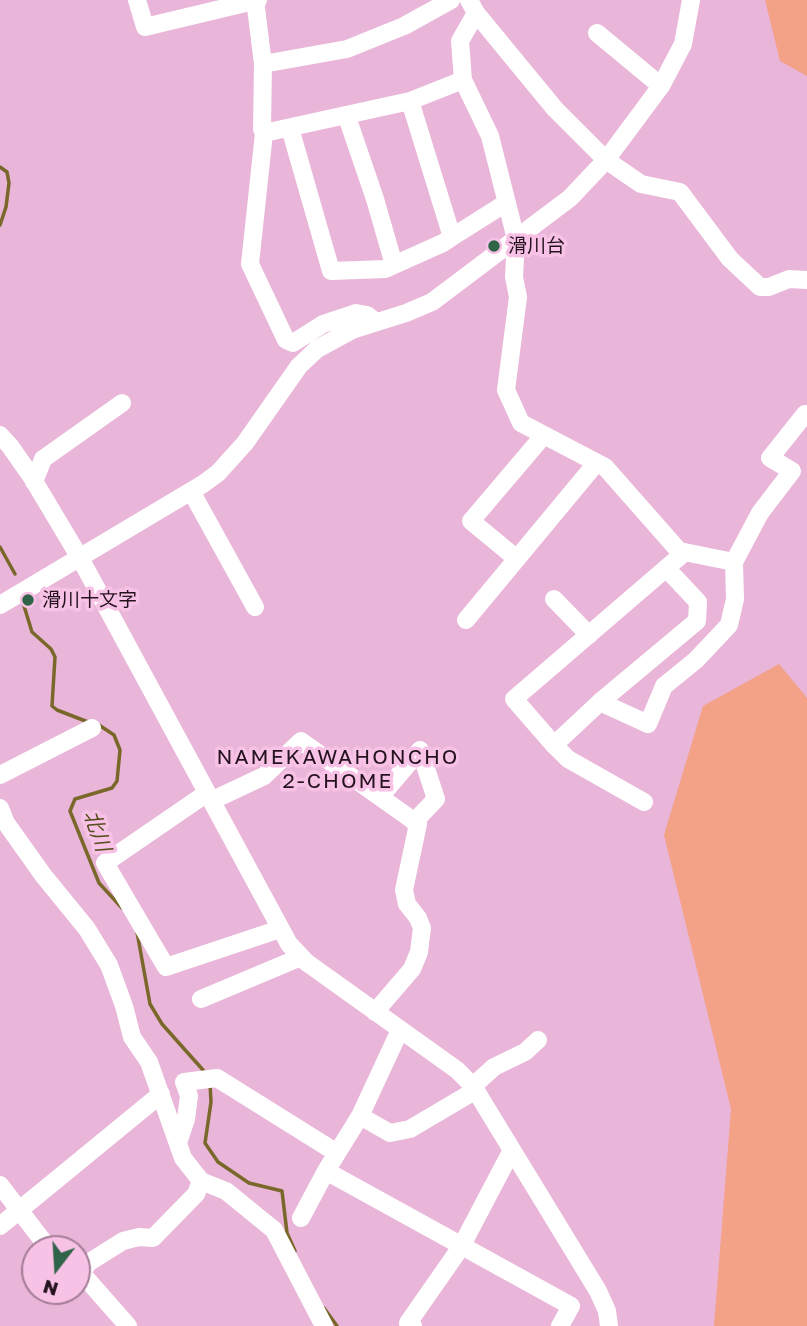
<!DOCTYPE html>
<html>
<head>
<meta charset="utf-8">
<style>
  body { margin:0 }
  #map { position:relative; width:807px; height:1326px; overflow:hidden; background:#e9b5d8; font-family:"Golos Text",sans-serif }
  canvas { display:block }
  .north { position:absolute; left:21px; top:1235px; width:70px; height:70px; box-sizing:border-box; background:#f7c2e5; border:2px solid #a37c96; border-radius:50%; rotate:197deg; font-size:19px; font-weight:700; line-height:28px; text-align:center; color:#25121f }
  .north::after { content:''; display:block; margin:auto; width:24px; height:32px; background:#306449; clip-path:polygon(50% 0,100% 100%,50% 72%,0 100%) }
</style>
</head>
<body>
<div id="map">
<canvas width="807" height="1326"></canvas>
<div class="north">N</div>
</div>
<script>
const ctx = document.querySelector('canvas').getContext('2d');
ctx.lineJoin = 'round';
function fillPath(path, color) {
  ctx.fillStyle = color;
  ctx.fill(path, 'evenodd');
}
function shape(rows) {
  const path = new Path2D();
  for (const r of rows) {
    path.moveTo(r[0], r[1]);
    for (let i = 2; i < r.length; i += 2) path.lineTo(r[i], r[i + 1]);
  }
  return path;
}
function strokePath(path, color, width, dash) {
  ctx.strokeStyle = color;
  ctx.lineWidth = width;
  ctx.lineCap = dash ? 'butt' : 'round';
  ctx.setLineDash(dash || []);
  ctx.stroke(path);
}
function write(font, color, halo, rows, align = 'center') {
  ctx.font = font + ' "Golos Text","Noto Sans JP",sans-serif';
  ctx.lineWidth = 7;
  ctx.setLineDash([]);
  ctx.textBaseline = 'middle';
  ctx.strokeStyle = halo;
  ctx.fillStyle = color;
  for (const [text, x, y, turn = 0] of rows) {
    ctx.save();
    ctx.translate(x, y);
    ctx.rotate((+turn || 0) * Math.PI / 180);
    ctx.textAlign = isNaN(turn) ? turn : align;
    if (halo) ctx.strokeText(text, 0, 0);
    ctx.fillText(text, 0, 0);
    ctx.restore();
  }
}
fillPath(shape([
  [765,0,807,0,807,76,780,61],
  [779,664,807,698,807,1326,714,1326,731,1109,664,835,703,706]
]), '#f3a187');
strokePath(shape([
  [0,167,7,172,9,183,6,207,0,225],
  [0,547,15,574],
  [24,606,32,632,51,649,55,657,52,706,57,710,88,722],
  [99,725,114,735,120,750,117,781,112,788,75,799,70,811,99,883,122,908],
  [137,932,150,1004,162,1024,203,1070],
  [210,1084,211,1102,205,1143,218,1162,249,1183,282,1191,287,1233,295,1251],
  [324,1308,337,1326]
]), '#7a682b', 3.5);
strokePath(shape([
  [137,0,145,27,258,0],
  [255,0,263,64,347,49,404,26,451,0],
  [469,0,476,13,555,109,606,160,641,184,680,192,730,259,760,287,769,287,789,279,807,280],
  [476,13,460,41,463,80,490,136,516,239,514,277,518,297,506,390,521,423,605,467,679,551,734,562,760,513,792,471,770,458,805,414],
  [597,33,661,86],
  [263,64,262,129,264,133,410,101,463,80],
  [347,117,375,199,394,265],
  [290,128,331,271,385,269,443,243,452,237,410,101],
  [264,133,250,264,286,340,293,343,323,324,356,313,367,315,376,322],
  [452,237,506,203],
  [0,435,10,446,31,476,80,558,289,944,306,962,457,1070,473,1086,598,1291,607,1311,609,1326],
  [34,482,43,459,122,403],
  [191,491,255,607],
  [685,552,514,699,554,745,600,702,648,724,664,686,696,660,729,625,735,599,734,562],
  [517,559,471,521,544,435],
  [554,599,589,635],
  [0,605,203,484,218,473,245,443,299,366,317,349,352,330,406,313,432,302,570,198,606,160,661,86,683,44,691,0],
  [466,620,593,467],
  [600,702,697,621,698,602,666,568],
  [554,745,568,759,644,802],
  [0,775,92,728],
  [207,793,105,863,166,967,280,929],
  [380,797,420,750,436,799,414,822],
  [211,801,264,776,301,741,418,824,404,890,407,904,418,918,422,928,419,952,412,969,375,1012],
  [0,808,6,823,43,875,87,929,109,965,124,1006,132,1037,149,1062,183,1158,201,1181,226,1191,274,1230,324,1326],
  [201,999,301,957],
  [473,1086,494,1067,525,1052,538,1040],
  [360,1116,390,1133,410,1129,476,1090],
  [178,1143,186,1119,189,1096,184,1082,217,1078,337,1153],
  [326,1171,571,1306,560,1326],
  [0,1185,43,1241,53,1249],
  [301,1218,326,1171,360,1116,400,1030],
  [0,1226,161,1094],
  [77,1268,128,1326],
  [82,1272,88,1263,123,1241,139,1237,153,1238,196,1194,201,1181],
  [413,1326,408,1323,461,1247,512,1150]
]), '#fff', 18);
for (const [x, y, r, color] of [
  [494,246,7,"#306449"],
  [28,600,7,"#306449"]
]) {
  const dot = new Path2D();
  dot.arc(x, y, r, 0, 2 * Math.PI);
  ctx.fillStyle = color;
  ctx.fill(dot);
  strokePath(dot, '#f7c2e5', 2.5);
}
write('19px', '#25121f', '#f7c2e5', [
  ["滑川台",508,246],
  ["滑川十文字",42,600]
], 'left');
ctx.letterSpacing = '2px';
write('21px', '#25121f', '#f7c2e5', [
  ["NAMEKAWAHONCHO",338,757],
  ["2-CHOME",338,781]
]);
ctx.letterSpacing = '0px';
write('italic 21px', '#564d1c', '#f7c2e5', [
  ["北川",97,831,71]
]);
</script>
</body>
</html>
